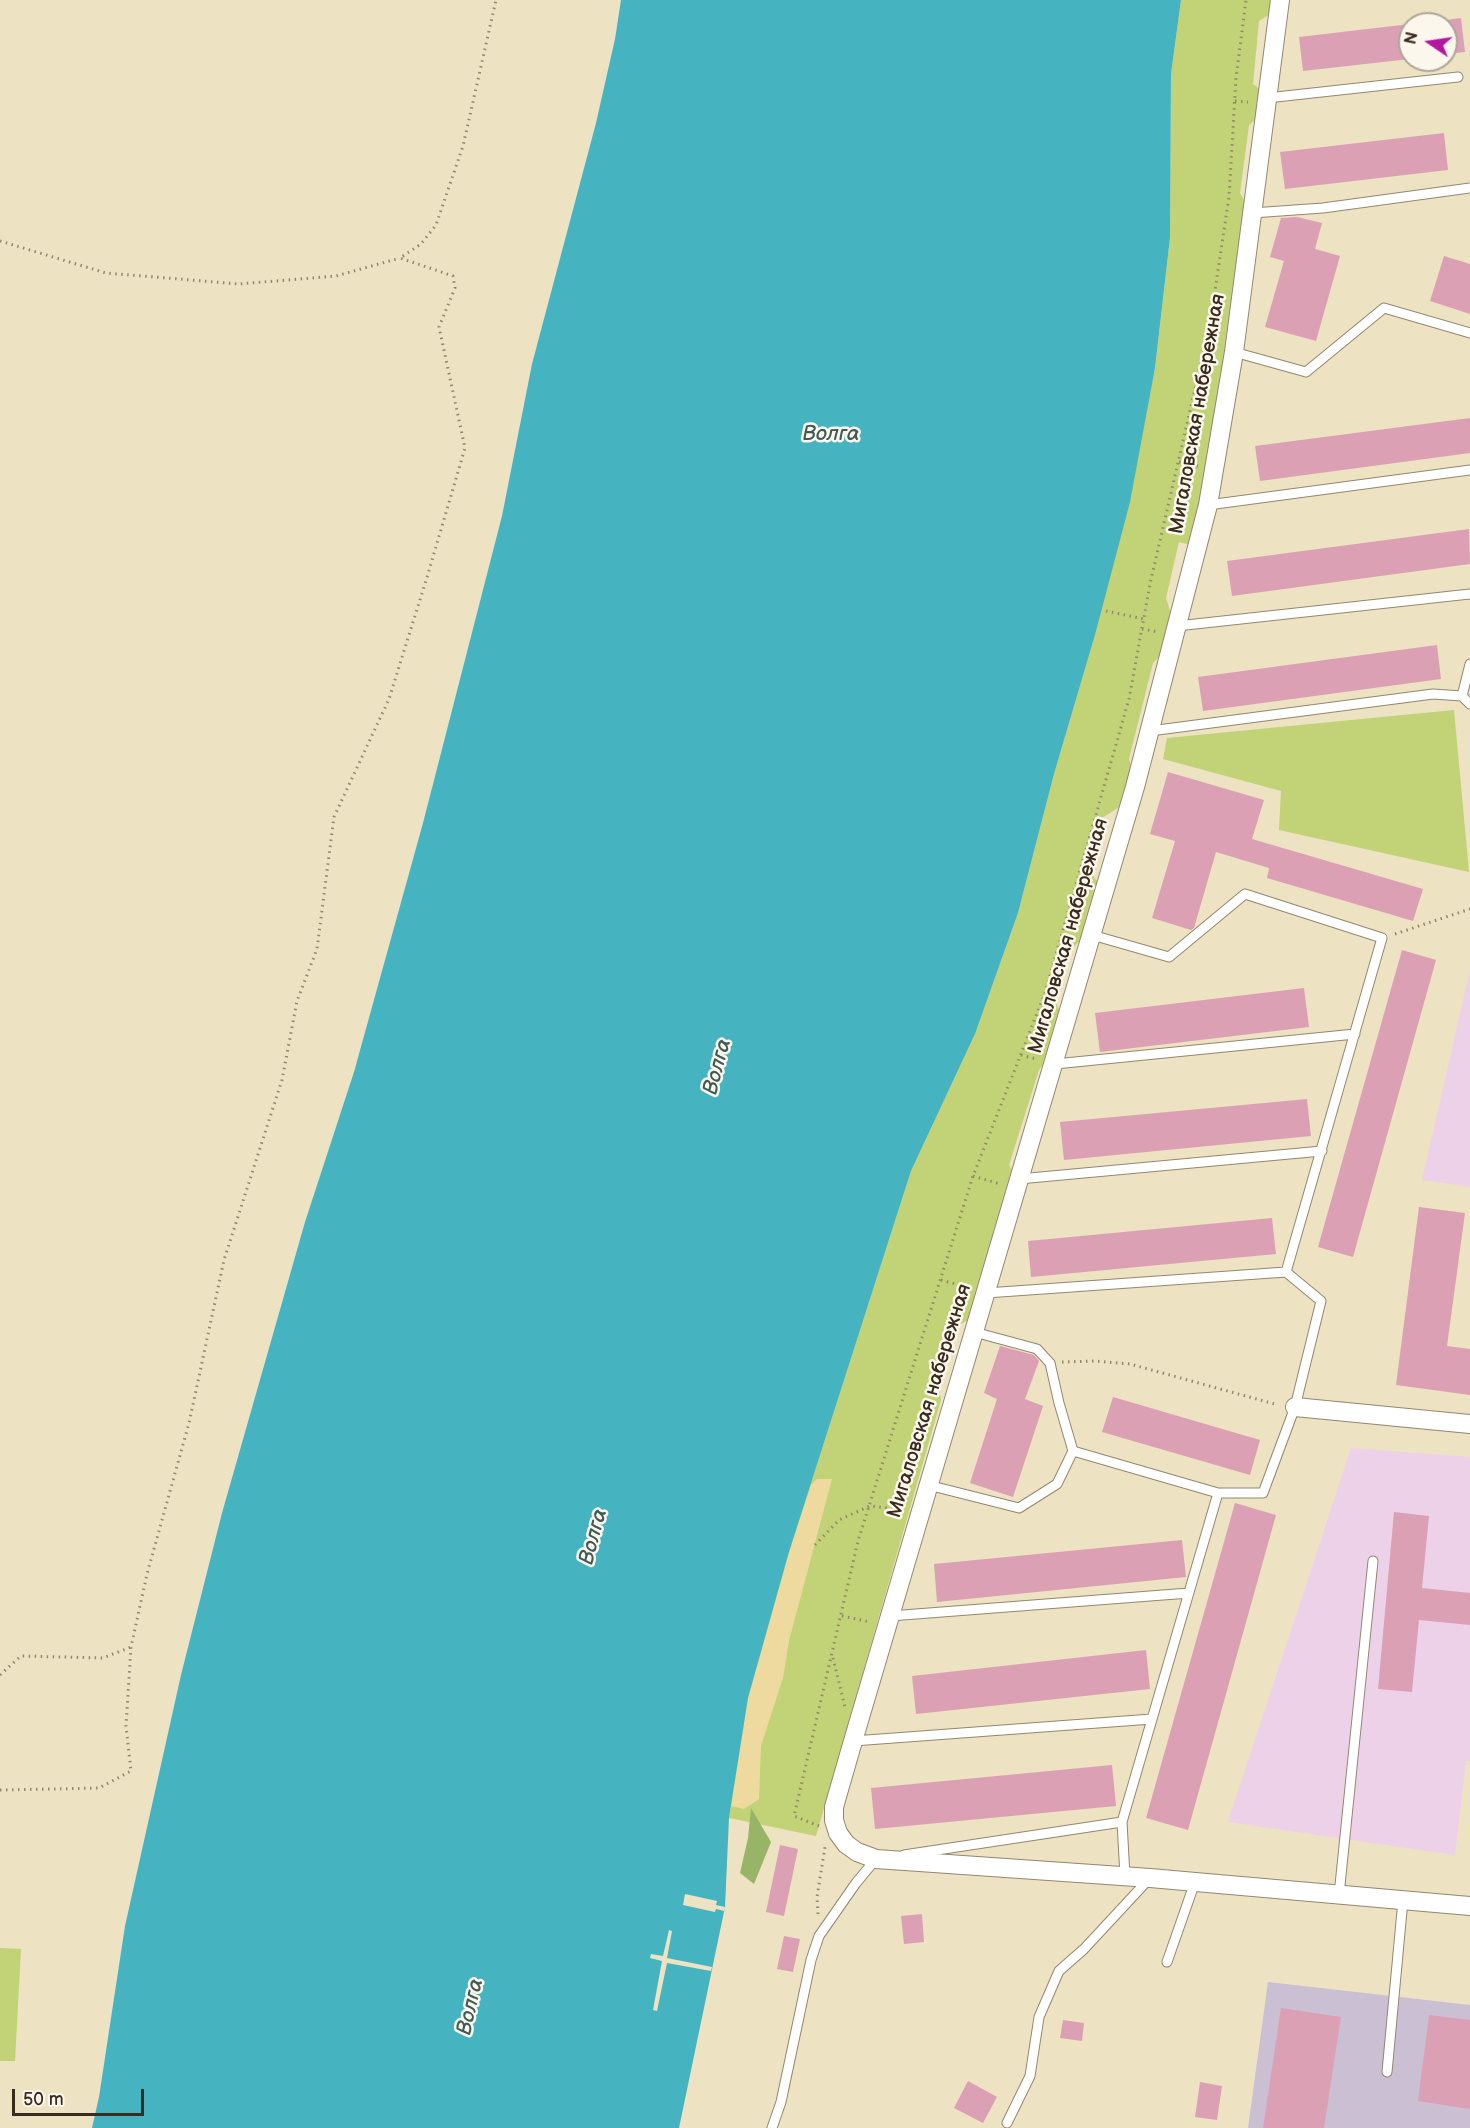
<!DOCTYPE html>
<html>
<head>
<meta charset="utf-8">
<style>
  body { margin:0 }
  #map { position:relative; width:1470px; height:2128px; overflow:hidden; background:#ede2c2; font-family:"Balsamiq Sans",sans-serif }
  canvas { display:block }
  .north { position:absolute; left:1398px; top:12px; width:60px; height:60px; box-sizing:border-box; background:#fbf7ec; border:2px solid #aea59a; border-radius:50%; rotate:283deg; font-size:16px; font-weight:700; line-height:24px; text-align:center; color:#3b2a1e }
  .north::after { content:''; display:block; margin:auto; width:21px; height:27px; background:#b5179e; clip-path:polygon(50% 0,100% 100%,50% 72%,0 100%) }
  .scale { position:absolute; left:12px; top:2089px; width:132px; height:27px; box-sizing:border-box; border:3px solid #3b2a1e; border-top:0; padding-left:8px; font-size:18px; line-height:21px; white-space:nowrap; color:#3b2a1e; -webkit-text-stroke:4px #fbf7ec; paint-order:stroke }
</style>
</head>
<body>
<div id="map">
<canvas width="1470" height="2128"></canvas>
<div class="north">N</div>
<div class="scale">50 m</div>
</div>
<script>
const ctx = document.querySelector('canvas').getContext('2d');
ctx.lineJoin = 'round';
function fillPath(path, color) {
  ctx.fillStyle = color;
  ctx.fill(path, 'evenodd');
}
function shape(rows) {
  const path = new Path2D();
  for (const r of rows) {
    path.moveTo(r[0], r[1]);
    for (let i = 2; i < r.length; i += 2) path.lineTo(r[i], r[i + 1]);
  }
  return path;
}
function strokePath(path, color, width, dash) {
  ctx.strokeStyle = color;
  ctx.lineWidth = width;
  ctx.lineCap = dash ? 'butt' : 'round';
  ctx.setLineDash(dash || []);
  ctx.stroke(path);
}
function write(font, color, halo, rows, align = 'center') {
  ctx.font = font + ' "Balsamiq Sans",sans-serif';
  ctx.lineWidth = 5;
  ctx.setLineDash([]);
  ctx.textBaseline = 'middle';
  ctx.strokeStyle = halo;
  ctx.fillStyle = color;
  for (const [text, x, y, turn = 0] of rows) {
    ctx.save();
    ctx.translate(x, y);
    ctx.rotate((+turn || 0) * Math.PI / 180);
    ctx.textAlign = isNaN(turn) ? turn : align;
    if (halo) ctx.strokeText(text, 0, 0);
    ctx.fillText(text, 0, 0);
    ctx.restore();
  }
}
fillPath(shape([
  [1470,970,1470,1187,1422,1180],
  [1351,1448,1470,1457,1470,1761,1466,1761,1455,1855,1228,1822]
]), '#ecd1e9');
fillPath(shape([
  [1268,1982,1470,2005,1470,2128,1248,2128]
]), '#cbbfd4');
fillPath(shape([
  [1181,0,1274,0,1272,13,1259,21,1253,84,1264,92,1260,116,1249,125,1240,193,1248,207,1226,352,1191,545,1179,542,1166,598,1172,617,1164,652,1153,663,1129,759,1133,773,1124,804,1102,818,1087,868,1100,885,1081,940,1069,951,1056,1002,1062,1017,1050,1056,1039,1070,1009,1165,1014,1174,970,1319,954,1328,939,1384,941,1400,816,1836,729,1818,748,1698,789,1552,911,1171,975,1034,1018,913,1054,774,1095,635,1155,369,1170,238,1171,74],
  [1454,710,1469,872,1279,830,1281,791,1163,759,1167,738],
  [0,1948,21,1949,15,2061,0,2061]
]), '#c1d376');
fillPath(shape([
  [751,1808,771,1842,754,1884,740,1873,748,1838]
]), '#98b567');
fillPath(shape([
  [817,1479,832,1479,789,1641,783,1678,761,1746,759,1799,744,1809,731,1806,748,1698,789,1552,811,1485]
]), '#eeda9e');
fillPath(shape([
  [621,0,1181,0,1171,74,1170,238,1155,368,1130,502,1095,635,1054,774,1018,913,975,1034,911,1171,789,1552,748,1698,729,1818,725,1907,679,2128,92,2128,99,2097,125,1926,181,1675,222,1513,305,1222,354,1072,423,823,502,516,532,364,596,123,615,39]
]), '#46b4c0');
fillPath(shape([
  [685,1894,717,1901,716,1905,725,1907,724,1911,716,1909,715,1912,683,1905],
  [669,1930,672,1931,667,1958,712,1967,711,1971,667,1963,657,2011,653,2010,662,1961,650,1958,651,1954,663,1956]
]), '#ede2c2');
fillPath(shape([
  [1461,18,1465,52,1446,54,1446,20],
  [1410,24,1410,59,1303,71,1299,37],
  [1444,133,1448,170,1285,189,1280,152],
  [1297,217,1322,223,1315,249,1340,256,1316,341,1265,327,1284,261,1270,257,1281,218],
  [1444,256,1470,264,1470,314,1430,301],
  [1470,418,1470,453,1260,481,1255,446],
  [1469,529,1470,564,1232,596,1227,561],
  [1437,645,1441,679,1203,711,1198,677],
  [1168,772,1264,800,1252,839,1423,889,1413,921,1267,878,1269,868,1216,852,1194,928,1191,930,1152,918,1175,841,1150,834],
  [1402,950,1436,960,1353,1257,1318,1247],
  [1304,988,1309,1027,1100,1052,1095,1013],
  [1307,1099,1311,1136,1064,1160,1060,1122],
  [1419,1207,1465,1213,1447,1346,1470,1349,1470,1395,1396,1385],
  [1272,1218,1276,1254,1031,1277,1028,1241],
  [1000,1346,1034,1355,1039,1361,1025,1399,1043,1406,1013,1497,970,1483,997,1399,984,1393],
  [1113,1397,1260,1440,1250,1475,1102,1432],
  [1235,1503,1276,1515,1188,1830,1146,1818],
  [1394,1512,1429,1516,1422,1588,1470,1593,1470,1625,1419,1620,1412,1692,1378,1689],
  [1182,1540,1186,1577,937,1602,934,1564],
  [1146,1650,1150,1689,916,1714,912,1676],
  [1112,1765,1116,1806,875,1829,871,1788],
  [780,1845,798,1849,784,1916,766,1912],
  [922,1914,924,1942,904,1944,901,1916],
  [784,1936,800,1939,793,1972,777,1969],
  [1281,2008,1341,2017,1324,2128,1263,2128],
  [1429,2015,1470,2020,1470,2109,1418,2101],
  [1063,2020,1084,2023,1082,2041,1060,2038],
  [968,2081,997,2097,983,2123,954,2108],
  [1200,2082,1222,2086,1217,2120,1195,2117]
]), '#dca0b4');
const lane = shape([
  [1267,98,1458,77],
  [1252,213,1323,208,1470,188],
  [1234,352,1306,372,1384,308,1470,333],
  [1208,505,1470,470],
  [1177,626,1470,594],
  [1462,696,1470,664],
  [1150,731,1433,694,1462,696,1470,704],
  [1092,935,1169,957,1245,894,1382,938,1286,1272],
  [1055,1064,1355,1034],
  [1019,1179,1322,1151],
  [986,1293,1286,1272,1321,1301,1295,1407,1263,1493,1218,1493],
  [974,1332,1037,1349,1050,1363,1059,1403,1073,1451],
  [928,1485,1019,1508,1057,1484,1073,1451,1218,1493,1122,1822],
  [890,1616,1189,1593],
  [853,1741,1152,1719],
  [904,1855,1122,1822,1125,1876],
  [1339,1895,1373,1561],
  [1167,1962,1195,1882],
  [1387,2072,1403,1900],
  [1007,2123,1030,2076,1039,2017,1059,1971,1084,1949,1149,1879],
  [772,2128,781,2102,811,1960,819,1936,856,1883,876,1859,879,1858]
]);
const street = shape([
  [1280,0,1234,352,1208,505,1135,787,853,1741,834,1807,834,1820,838,1833,846,1844,857,1852,876,1859,1150,1878,1470,1906],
  [1295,1407,1470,1424]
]);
strokePath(lane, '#948670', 11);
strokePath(street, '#948670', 20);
strokePath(shape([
  [1235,101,1248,102],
  [0,241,106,273,239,284,336,276,400,258],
  [1179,462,1198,466],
  [1106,611,1144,619],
  [1142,629,1158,632],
  [1081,867,1090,881],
  [1395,934,1470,909],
  [1021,1055,1036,1059],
  [973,1176,1000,1184],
  [941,1280,971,1288],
  [1062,1362,1094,1361,1130,1364,1278,1405],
  [815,1545,839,1520,870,1506,904,1510],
  [842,1616,870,1622],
  [833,1658,845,1707],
  [0,1675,21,1656,103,1658,131,1647],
  [0,1790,99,1788,131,1771,126,1726,131,1647,147,1574,189,1423,224,1260,282,1080,297,1001,317,949,334,817,389,699,428,574,465,448,439,327,455,288,453,276,400,258,421,244,436,225,463,146,496,0],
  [819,1826,794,1816,858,1541,973,1176,1045,993,1129,699,1150,584,1210,324,1229,197,1236,78,1246,0],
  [818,1914,817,1897,825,1847]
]), '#948670', 3, [1.5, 4.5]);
strokePath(lane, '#fff', 9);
strokePath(street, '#fff', 18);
write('20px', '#3b2a1e', '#fbf7ec', [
  ["Мигаловская набережная",1198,414,-80],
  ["Мигаловская набережная",1069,936,-74],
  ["Мигаловская набережная",930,1401,-73]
]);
write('italic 21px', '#3f5a57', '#fbf7ec', [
  ["Волга",831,435],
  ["Волга",718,1067,-75],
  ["Волга",594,1537,-75],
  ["Волга",471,2007,-77]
]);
</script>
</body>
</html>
